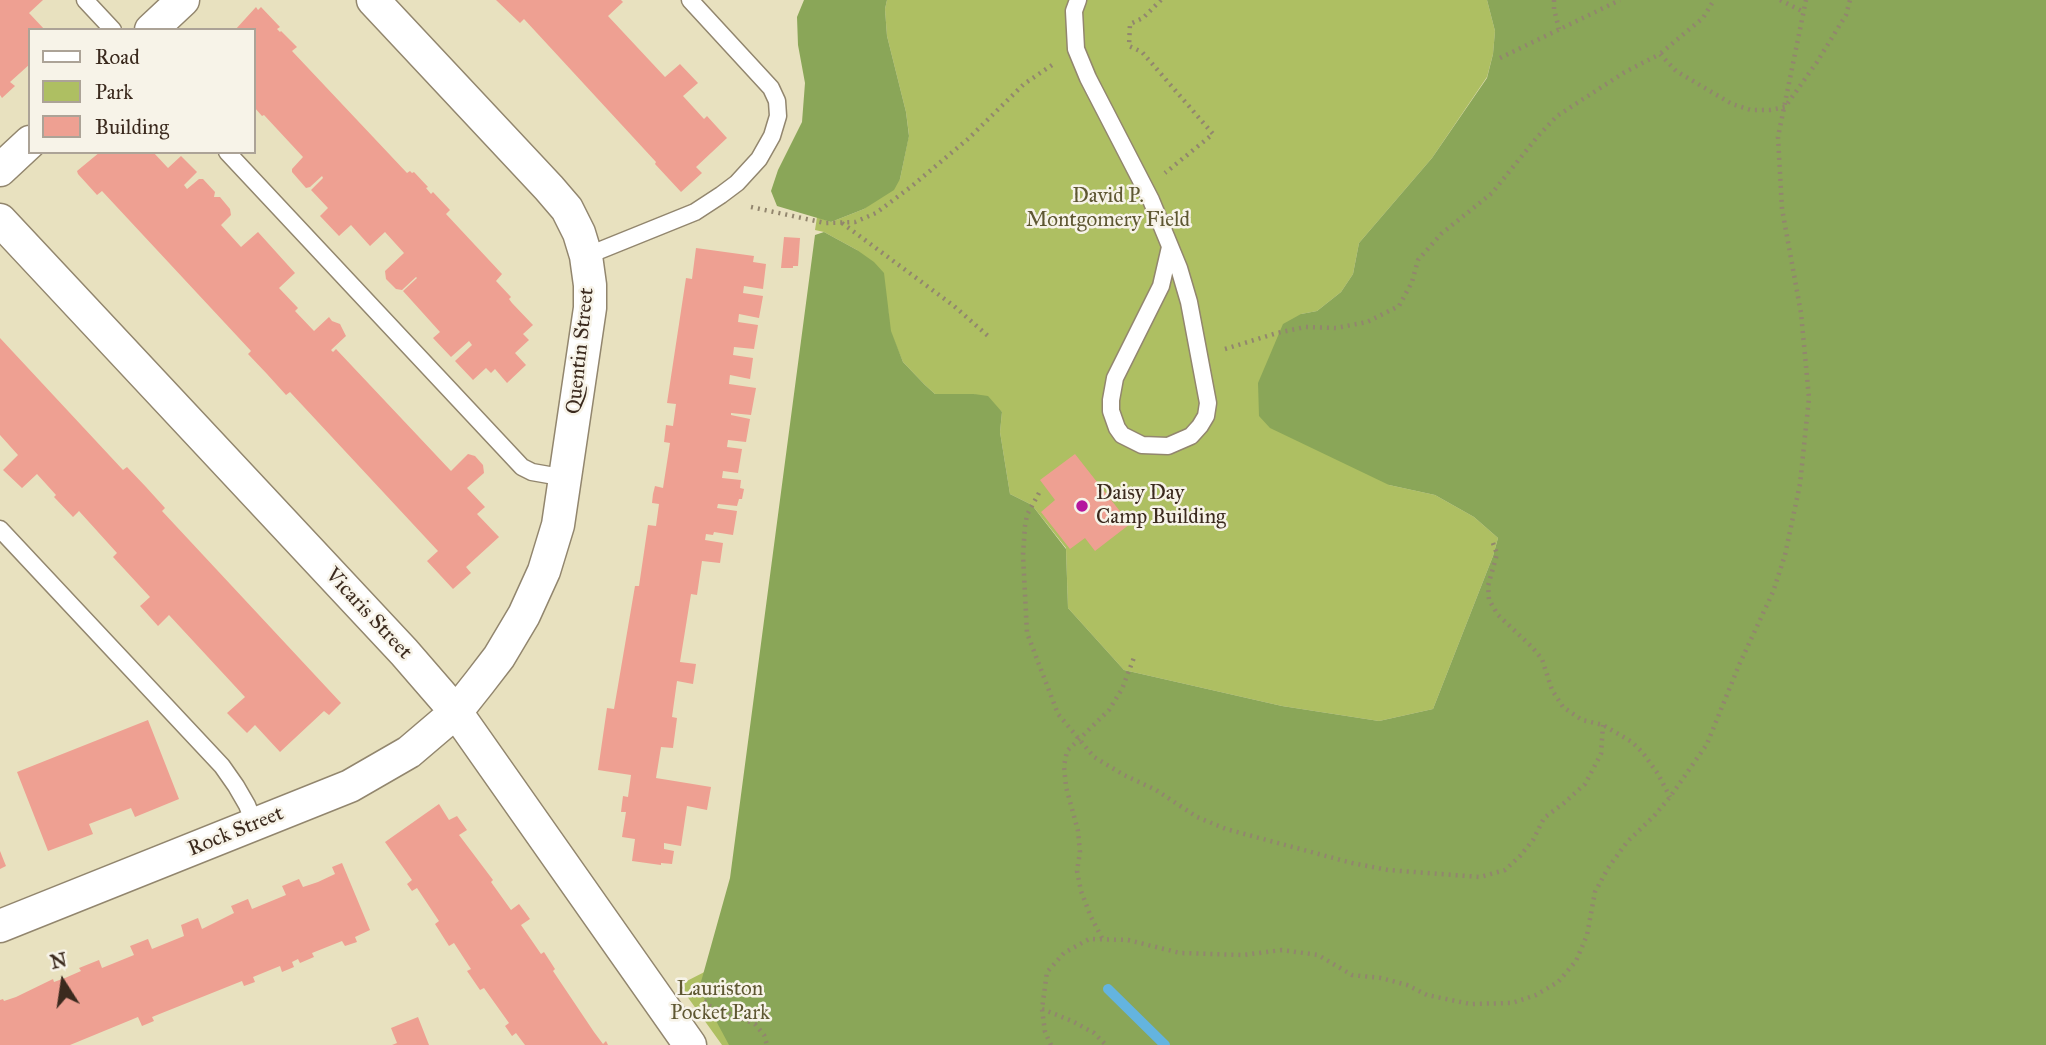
<!DOCTYPE html>
<html>
<head>
<meta charset="utf-8">
<style>
  body { margin:0 }
  #map { position:relative; width:2046px; height:1045px; overflow:hidden; background:#e8e1bf; font-family:"IM FELL Great Primer",serif }
  canvas { display:block }
  .legend { position:absolute; left:28px; top:28px; width:228px; height:126px; box-sizing:border-box; background:#f7f3e8; border:2px solid #aca397; margin:0; padding:9px 12px; list-style:none; font-size:21px; color:#3b2a1e }
  .legend li { display:flex; align-items:center; gap:14px; height:35px }
  .legend b { width:35px; border:2px solid #aca397 }
  .north { position:absolute; left:28px; top:947px; width:70px; height:70px; -webkit-text-stroke:5px #f7f3e8; paint-order:stroke; rotate:348deg; font-size:19px; font-weight:700; line-height:28px; text-align:center; color:#3b2a1e }
  .north::after { content:''; display:block; margin:auto; width:24px; height:32px; background:#3b2a1e; clip-path:polygon(50% 0,100% 100%,50% 72%,0 100%) }
</style>
</head>
<body>
<div id="map">
<canvas width="2046" height="1045"></canvas>
<ul class="legend">
<li><b style="height:9px;background:#fff"></b>Road</li>
<li><b style="height:19px;background:#aebf62"></b>Park</li>
<li><b style="height:19px;background:#eea092"></b>Building</li>
</ul>
<div class="north">N</div>
</div>
<script>
const ctx = document.querySelector('canvas').getContext('2d');
ctx.lineJoin = 'round';
function fillPath(path, color) {
  ctx.fillStyle = color;
  ctx.fill(path, 'evenodd');
}
function shape(rows) {
  const path = new Path2D();
  for (const r of rows) {
    path.moveTo(r[0], r[1]);
    for (let i = 2; i < r.length; i += 2) path.lineTo(r[i], r[i + 1]);
  }
  return path;
}
function strokePath(path, color, width, dash) {
  ctx.strokeStyle = color;
  ctx.lineWidth = width;
  ctx.lineCap = dash ? 'butt' : 'round';
  ctx.setLineDash(dash || []);
  ctx.stroke(path);
}
function write(font, color, halo, rows, align = 'center') {
  ctx.font = font + ' "IM FELL Great Primer",serif';
  ctx.lineWidth = 5;
  ctx.setLineDash([]);
  ctx.textBaseline = 'middle';
  ctx.strokeStyle = halo;
  ctx.fillStyle = color;
  for (const [text, x, y, turn = 0] of rows) {
    ctx.save();
    ctx.translate(x, y);
    ctx.rotate((+turn || 0) * Math.PI / 180);
    ctx.textAlign = isNaN(turn) ? turn : align;
    if (halo) ctx.strokeText(text, 0, 0);
    ctx.fillText(text, 0, 0);
    ctx.restore();
  }
}
fillPath(shape([
  [887,0,1487,0,1495,31,1493,54,1487,77,1432,158,1359,243,1353,274,1341,292,1317,311,1301,314,1389,485,1435,495,1474,517,1498,538,1493,556,1433,709,1379,721,1282,706,1124,670,1068,608,1066,548,1032,505,1010,494,1000,432,1002,412,974,394,935,394,925,385,903,362,890,331,888,310,857,250,824,232,815,230,817,217,831,222,864,209,900,179,909,135,906,112,887,36,885,9],
  [722,963,777,1045,722,1045,679,985]
]), '#aebf62');
fillPath(shape([
  [804,0,887,0,885,9,887,36,906,112,909,136,900,179,894,190,864,209,831,222,777,206,771,191,778,170,802,122,805,83,798,45,797,17],
  [1487,0,2046,0,2046,1045,729,1045,699,989,730,878,815,235,824,232,857,250,874,262,884,273,891,331,903,362,925,385,935,394,974,394,988,396,1002,412,1000,432,1010,494,1032,505,1066,549,1068,608,1124,670,1282,706,1379,721,1433,709,1493,556,1498,538,1474,517,1435,495,1389,485,1270,428,1259,416,1258,383,1283,324,1301,314,1317,311,1341,292,1353,274,1359,243,1432,158,1487,78,1493,54,1495,31]
]), '#8aa658');
strokePath(shape([
  [1108,989,1165,1045]
]), '#64b4df', 10);
fillPath(shape([
  [0,0,43,0,29,13,45,30,30,30,30,64,10,82,15,86,2,98,0,95],
  [496,0,621,0,623,2,608,16,665,77,680,64,698,83,683,96,704,119,707,116,727,138,696,167,702,173,681,192,655,164,656,162,524,19,520,23],
  [256,7,258,10,261,7,280,27,277,29,280,32,281,31,297,47,292,51,407,173,410,171,412,173,414,172,428,187,426,188,431,194,433,192,450,210,446,214,502,274,496,281,511,297,509,299,512,303,533,325,523,334,529,340,515,353,526,365,507,383,495,369,491,373,486,368,473,380,455,361,472,345,469,341,451,357,433,338,440,332,403,291,417,278,416,277,402,290,396,289,386,279,385,271,404,253,385,232,370,246,351,225,339,236,320,216,328,208,311,190,323,178,322,176,310,187,306,188,292,172,292,169,303,157,264,115,262,116,254,107,254,30,235,30],
  [100,152,153,152,168,168,181,156,197,172,184,185,187,189,199,179,203,179,215,192,214,197,220,197,230,209,231,215,221,225,241,247,258,232,295,273,279,288,298,308,295,311,314,331,329,317,332,321,340,324,346,336,331,350,333,352,336,349,451,471,468,454,475,456,483,465,484,473,467,488,485,507,477,514,499,537,466,567,471,573,453,589,427,561,438,551,290,392,286,395,267,374,248,354,251,351,102,191,97,195,78,174,77,171],
  [784,237,800,238,798,266,793,266,793,268,781,268],
  [696,248,754,256,753,262,766,264,763,289,744,286,743,293,763,296,759,318,739,314,738,322,758,325,754,349,734,347,733,355,753,358,750,379,730,375,729,384,756,388,751,415,731,413,731,415,750,419,746,442,728,440,727,447,742,449,738,473,723,471,722,478,741,480,740,488,744,489,742,499,739,499,737,506,718,504,717,508,737,511,733,535,714,532,713,535,706,534,705,540,723,543,720,563,702,561,697,595,691,594,680,662,696,664,693,684,677,681,672,717,677,718,673,748,661,747,656,778,711,787,707,810,687,806,681,846,664,843,664,849,674,851,672,864,661,863,661,865,632,861,635,839,622,837,626,812,621,812,623,796,628,797,631,775,598,770,607,708,614,709,635,586,639,586,648,525,656,526,659,504,652,503,653,494,655,486,663,488,670,443,664,442,666,425,673,426,676,404,667,403,686,278,692,279],
  [0,338,123,470,127,467,146,487,165,508,162,511,341,703,329,715,324,711,280,752,255,725,247,733,227,713,245,697,169,615,158,626,140,606,150,597,113,557,117,553,79,511,73,517,54,497,56,495,37,474,22,488,3,470,18,455,0,435],
  [1075,454,1130,524,1095,551,1085,538,1070,549,1041,512,1055,500,1040,480],
  [148,720,179,799,135,817,131,808,89,824,93,834,48,851,17,772],
  [439,804,449,820,457,816,467,830,459,835,493,880,491,882,511,910,519,904,525,912,530,919,521,925,541,954,544,952,555,969,553,971,594,1032,603,1044,606,1041,608,1045,525,1045,516,1033,512,1036,505,1026,509,1023,484,988,480,990,467,971,471,969,454,943,449,946,435,924,439,921,417,888,412,891,407,884,412,880,385,842],
  [0,851,6,866,0,869],
  [342,863,370,930,355,937,357,942,345,946,342,941,312,953,314,957,300,963,298,959,292,962,294,967,282,972,280,966,253,977,255,982,244,986,242,981,152,1017,154,1021,142,1026,138,1017,70,1045,0,1045,0,1000,3,999,4,1001,16,997,53,979,54,982,65,978,81,971,79,968,99,960,102,968,134,955,130,946,148,939,152,949,184,936,181,925,198,918,202,929,234,913,231,906,248,899,252,909,286,895,282,886,299,879,303,887,318,882,335,874,332,867],
  [418,1017,429,1045,392,1045,397,1043,391,1028]
]), '#eea092');
const lane = shape([
  [85,0,113,30],
  [1078,0,1074,11,1076,49,1088,78,1151,200,1179,268,1189,302,1208,403,1206,416,1200,426,1191,436,1168,446,1142,445,1122,435,1117,428,1111,411,1111,400,1115,378,1161,286,1170,247],
  [227,152,522,467,532,472,566,478],
  [586,256,695,212,721,195,737,183,759,159,772,136,778,116,777,101,771,88,690,0],
  [0,529,222,766,236,786,247,805,255,825]
]);
const street = shape([
  [151,30,183,0],
  [0,170,30,142],
  [0,220,404,652,456,712,690,1045],
  [0,926,350,786,409,752,456,712,479,683,499,657,524,615,544,571,558,525,590,308,590,285,586,256,579,233,567,209,549,188,373,0]
]);
strokePath(lane, '#92866e', 19);
strokePath(street, '#92866e', 35);
strokePath(shape([
  [1161,0,1143,18,1130,24,1129,46,1142,52,1213,134,1165,173],
  [1554,0,1554,9,1559,29],
  [1780,0,1804,12],
  [1661,53,1703,18,1714,0],
  [1500,58,1620,0],
  [751,207,825,223,855,222,876,213,912,186,968,139,1024,84,1055,63],
  [842,223,954,306,988,336],
  [1225,349,1277,333,1305,327,1336,328,1367,322,1399,306,1412,282,1418,260,1441,234,1492,193,1538,136,1557,116,1625,72,1660,54,1676,71,1732,104,1751,110,1770,110,1785,107,1817,62,1846,15,1850,0],
  [1039,493,1027,515,1025,526,1023,555,1027,633,1058,714,1094,757,1124,775,1156,790,1197,817,1226,829,1352,863,1388,870,1480,877,1505,870,1520,856,1533,840,1544,818,1564,803,1585,784,1601,754,1603,725],
  [1493,543,1497,554,1488,586,1489,600,1498,615,1532,647,1542,659,1552,690,1563,707,1582,720,1603,725,1632,742,1643,753,1658,774,1670,797],
  [1102,938,1091,917,1081,891,1077,871,1080,852,1078,831,1066,787,1064,766,1067,751,1109,710,1122,689,1135,655],
  [704,1001,710,1006,755,1024,764,1035,767,1045],
  [1042,1009,1072,1021,1094,1033,1106,1045],
  [1051,1045,1045,1032,1042,1009,1047,972,1064,953,1089,939,1128,940,1180,953,1243,955,1282,950,1318,955,1352,975,1381,978,1407,985,1427,995,1470,1004,1512,1003,1536,995,1558,982,1576,961,1587,935,1595,892,1608,868,1627,842,1654,816,1670,797,1707,744,1739,665,1773,592,1785,555,1800,484,1809,398,1801,313,1782,209,1778,137,1806,0]
]), '#92866e', 4.5, [2, 5]);
strokePath(lane, '#fff', 16);
strokePath(street, '#fff', 32);
for (const [x, y, r, color] of [
  [1082,506,7,"#b5179e"]
]) {
  const dot = new Path2D();
  dot.arc(x, y, r, 0, 2 * Math.PI);
  ctx.fillStyle = color;
  ctx.fill(dot);
  strokePath(dot, '#f7f3e8', 2.5);
}
write('21px', '#5e5732', '#f7f3e8', [
  ["David P.",1108,197],
  ["Montgomery Field",1108,221],
  ["Lauriston",720,990],
  ["Pocket Park",720,1014]
]);
write('21px', '#3b2a1e', '#f7f3e8', [
  ["Quentin Street",581,351,-84],
  ["Vicaris Street",368,614,47],
  ["Rock Street",236,832,-22]
]);
write('21px', '#3b2a1e', '#f7f3e8', [
  ["Daisy Day",1096,494],
  ["Camp Building",1096,518]
], 'left');
</script>
</body>
</html>
